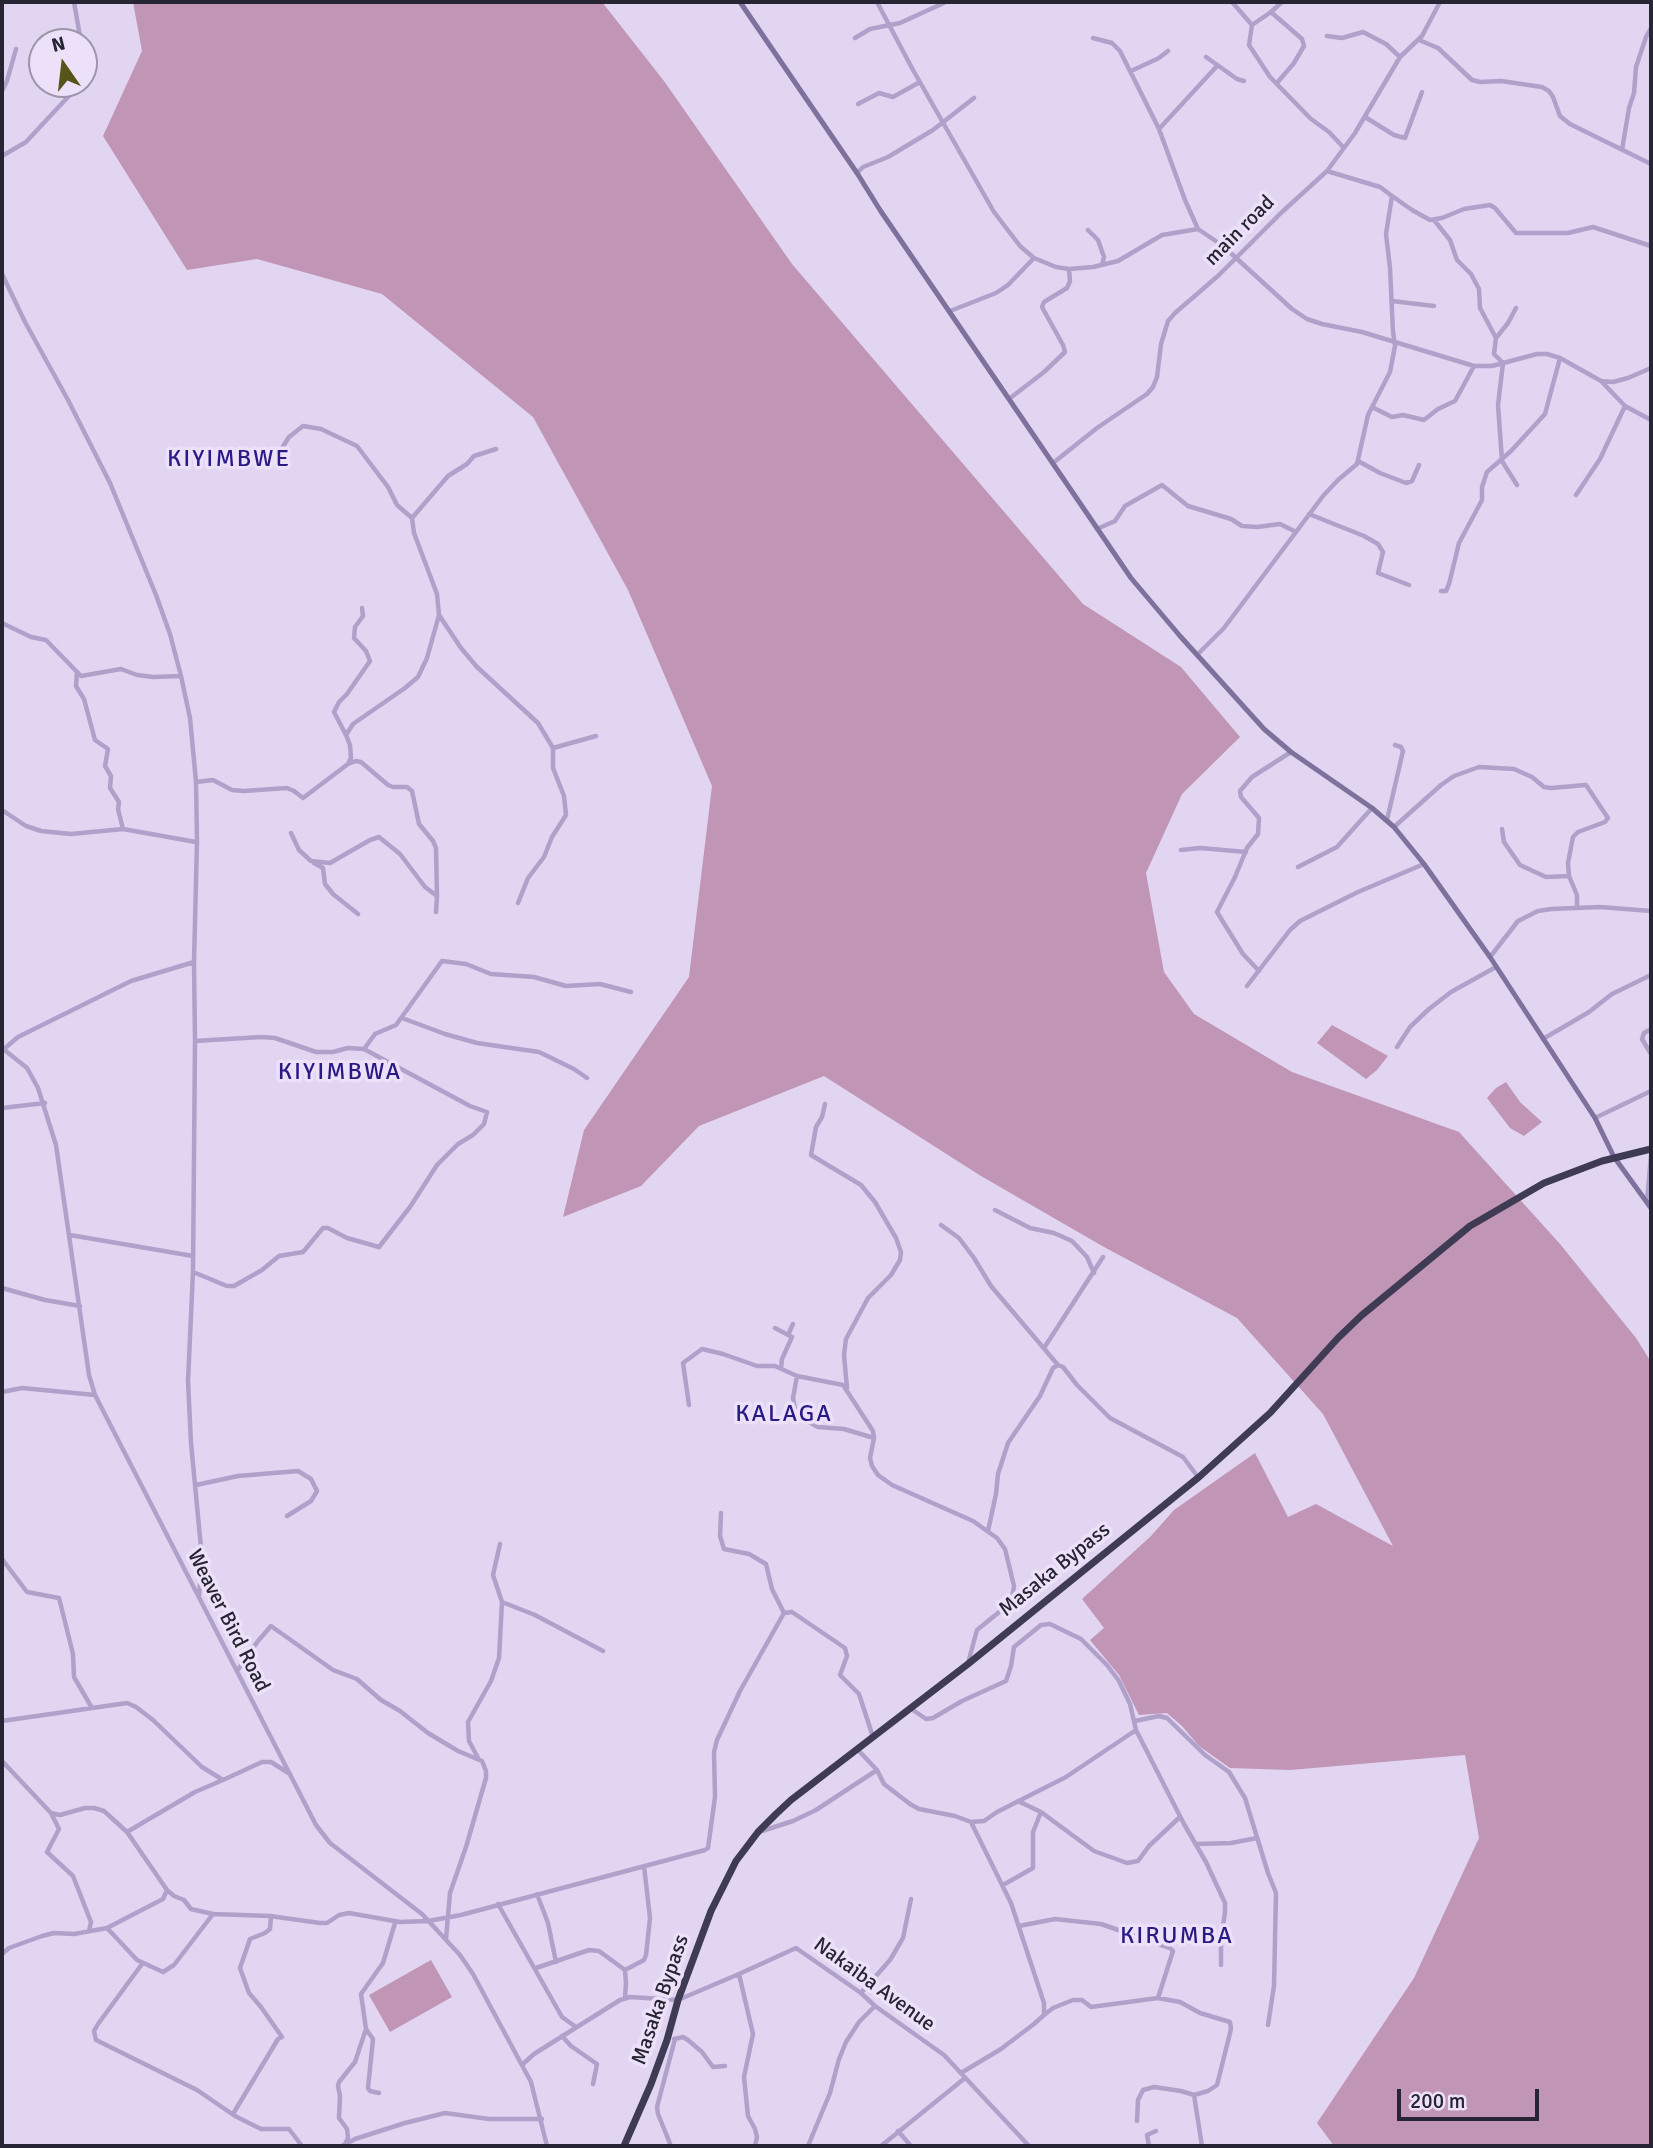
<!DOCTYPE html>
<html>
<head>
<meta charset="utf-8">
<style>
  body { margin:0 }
  #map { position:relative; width:1653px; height:2148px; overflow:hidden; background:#e1d5f1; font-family:Signika,sans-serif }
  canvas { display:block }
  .frame { position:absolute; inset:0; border:4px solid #272433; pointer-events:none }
  .north { position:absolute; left:28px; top:28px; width:70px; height:70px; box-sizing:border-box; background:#ece1f9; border:2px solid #9d95aa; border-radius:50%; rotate:346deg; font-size:19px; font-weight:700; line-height:28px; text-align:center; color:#272433 }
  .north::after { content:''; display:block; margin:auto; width:24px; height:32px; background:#565419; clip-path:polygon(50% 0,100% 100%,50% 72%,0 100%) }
  .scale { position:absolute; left:1397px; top:2089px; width:142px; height:32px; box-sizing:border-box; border:4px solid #272433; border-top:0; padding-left:9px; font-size:21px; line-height:24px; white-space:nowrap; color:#272433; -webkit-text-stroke:5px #ece1f9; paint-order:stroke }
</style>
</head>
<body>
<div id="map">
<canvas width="1653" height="2148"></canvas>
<div class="frame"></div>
<div class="north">N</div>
<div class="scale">200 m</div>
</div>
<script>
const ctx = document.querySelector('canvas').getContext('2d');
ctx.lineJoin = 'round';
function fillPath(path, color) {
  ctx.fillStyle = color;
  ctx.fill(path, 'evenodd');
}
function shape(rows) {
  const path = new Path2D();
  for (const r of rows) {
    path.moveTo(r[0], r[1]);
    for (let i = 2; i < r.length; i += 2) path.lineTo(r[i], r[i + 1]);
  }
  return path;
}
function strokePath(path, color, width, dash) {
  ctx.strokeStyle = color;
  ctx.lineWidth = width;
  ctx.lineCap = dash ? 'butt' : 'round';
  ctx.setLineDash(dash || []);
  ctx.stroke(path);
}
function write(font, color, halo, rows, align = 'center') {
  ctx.font = font + ' Signika,sans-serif';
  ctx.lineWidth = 7;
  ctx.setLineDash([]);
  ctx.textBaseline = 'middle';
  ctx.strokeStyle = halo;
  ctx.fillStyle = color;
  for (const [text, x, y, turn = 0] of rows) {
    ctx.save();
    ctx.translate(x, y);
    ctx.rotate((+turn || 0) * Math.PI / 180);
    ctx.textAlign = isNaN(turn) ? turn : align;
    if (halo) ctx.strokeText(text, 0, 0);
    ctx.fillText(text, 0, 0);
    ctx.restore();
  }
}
fillPath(shape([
  [133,2,602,2,664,81,792,264,1083,604,1181,667,1240,737,1182,794,1146,873,1164,972,1194,1014,1292,1072,1459,1132,1560,1244,1636,1338,1651,1362,1651,2146,1334,2146,1317,2123,1414,1978,1479,1838,1465,1755,1290,1770,1230,1768,1199,1746,1182,1726,1167,1713,1139,1715,1119,1675,1090,1640,1104,1628,1082,1599,1151,1536,1174,1510,1255,1453,1288,1517,1316,1504,1393,1546,1323,1414,1237,1318,1104,1247,981,1176,824,1076,699,1126,641,1186,563,1217,584,1130,689,977,712,786,628,590,533,417,382,294,257,259,187,270,103,136,142,51],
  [1332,1025,1388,1056,1377,1070,1366,1079,1317,1043],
  [1506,1082,1520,1102,1542,1122,1524,1136,1510,1128,1487,1098,1496,1088],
  [431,1960,452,1997,390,2032,369,1995]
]), '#c095b6');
strokePath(shape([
  [74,2,81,42],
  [877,2,913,70,994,212,1020,246,1034,258,1056,267,1069,269,1093,267,1118,261,1162,235,1198,229,1223,246,1292,309,1307,319,1322,324,1362,332,1474,366,1492,366,1537,354,1547,354,1560,358,1601,381,1613,382,1628,378,1651,368],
  [1232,2,1252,25],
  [1282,2,1271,12,1252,25,1249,45,1270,77,1311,119,1329,132,1343,147],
  [1271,12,1302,39,1304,46,1294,63,1277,83],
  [1327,36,1342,38,1363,32,1386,44,1400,57],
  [855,38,870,29,900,23,946,2],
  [1093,38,1112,43,1120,51,1159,129,1185,200,1198,229],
  [1419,40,1438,48,1472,80,1480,82,1501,81,1542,87,1549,91,1553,97,1560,116,1570,124,1651,164],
  [1206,57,1237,79,1244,81],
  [84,65,84,66],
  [1131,71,1159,58,1168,51],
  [2,91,7,81,16,49],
  [858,104,879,93,893,97,920,82],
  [1365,117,1394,135,1405,138,1422,92],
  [1159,129,1217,66],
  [1622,150,1629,108,1634,93,1636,67,1646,37,1651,28],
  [2,156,26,142,80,84],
  [857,173,863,167,888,157,933,130,974,98],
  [1392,196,1412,210,1430,220,1442,218,1464,209,1490,205,1495,208,1516,233,1568,233,1593,227,1651,246],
  [1434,220,1450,240,1457,260,1471,274,1479,289,1480,308,1496,338,1494,354,1503,363,1498,405,1502,461,1517,485],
  [1088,230,1098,240,1104,257,1102,265],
  [2,274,25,322,68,400,110,483,156,595,170,634,181,676,190,718,196,782,197,842,194,962,195,1041,193,1272,188,1381,191,1443,202,1558,199,1596],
  [1392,301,1434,306],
  [950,311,996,293,1008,285,1034,258],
  [1496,338,1508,323,1516,308],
  [1601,381,1625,406,1651,420],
  [1009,399,1044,372,1065,352,1063,345,1042,307,1044,302,1067,288,1070,281,1069,269],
  [1372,407,1392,417,1403,415,1424,420,1438,409,1455,401,1474,366],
  [282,448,289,437,303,426,321,429,357,446,388,487,397,505,412,518,414,533,437,594,439,615,427,658,418,677,405,688,353,724,346,735,350,745,351,758,348,764],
  [1358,461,1380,473,1406,483,1412,481,1419,465],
  [1053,463,1097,428,1147,394,1153,387,1157,377,1161,344,1168,321,1175,313,1219,275,1282,212,1327,171,1355,133,1400,57,1422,36,1440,2],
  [1576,495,1600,459,1625,406],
  [1309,514,1364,536,1378,544,1383,552,1378,573,1409,585],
  [412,518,448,476,467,464,474,456,496,449],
  [1097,529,1115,521,1125,506,1162,485,1188,506,1231,519,1242,526,1257,527,1280,524,1296,532],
  [1441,591,1446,591,1449,584,1459,543,1482,500,1482,487,1487,472,1511,451,1545,414,1560,358],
  [439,615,461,648,477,667,538,723,553,748],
  [2,623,31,637,46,640,81,676,121,669,137,675,153,677,181,676],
  [1197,655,1224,628,1323,496,1338,480,1357,464,1368,415,1390,372,1395,346,1393,332,1390,268,1386,234,1392,196,1380,187,1327,171],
  [77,673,76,686,84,699,95,740,108,749,105,766,111,776,110,788,119,802,118,809,123,829],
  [346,735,334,712,339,702,347,694,370,661,366,651,354,638,355,627,363,616,362,608],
  [196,782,213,780,232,790,244,791,287,788,294,791,303,798,348,764,356,761,361,762,388,785,393,787,407,787,412,791,419,824,433,841,436,848,437,896],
  [2,810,26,826,41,831,71,834,123,829,196,842],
  [1387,820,1403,751,1401,747,1395,745],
  [1394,827,1441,785,1454,776,1479,767,1514,769,1532,777,1544,787,1551,788,1586,785,1608,818,1605,822,1578,832,1573,837,1568,863,1569,876,1577,895,1577,908],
  [1502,829,1504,842,1520,865,1546,877,1569,876],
  [291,833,299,850,311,861,330,863,370,840,379,837,400,854,425,887,437,896,436,912],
  [1181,850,1200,848,1246,852],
  [314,863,323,868,325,884,333,894,358,914],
  [1298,867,1337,847,1372,808],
  [518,903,528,878,544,857,552,837,566,815,564,796,553,768,553,748,596,736],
  [1490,957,1518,921,1538,911,1551,909,1600,907,1651,911],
  [1259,971,1243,954,1217,912,1235,877,1247,848,1258,834,1259,818,1241,797,1240,791,1252,777,1291,752],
  [1247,986,1290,930,1300,921,1358,892,1424,864],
  [402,1018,445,1034,477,1043,539,1052,574,1069,587,1078],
  [1651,1029,1644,1033,1642,1039,1651,1054],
  [1543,1039,1589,1012,1612,994,1651,975],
  [195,1041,261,1037,275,1038,316,1052,333,1052,348,1048,364,1049,375,1034,396,1025,442,961,466,964,491,974,534,977,566,986,600,984,631,992],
  [1397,1047,1410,1027,1429,1009,1451,992,1496,967],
  [2,1048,27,1068,38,1088,56,1145,89,1375,95,1395,316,1825,330,1843,422,1914,460,1955,473,1974,531,2082,547,2146],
  [4,1049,18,1037,131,981,194,962],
  [825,1104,822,1117,816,1127,811,1155,861,1185,875,1202,896,1238,901,1252,900,1260,891,1275,868,1298,846,1339,844,1355,847,1388],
  [2,1108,45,1103],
  [1595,1118,1651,1091],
  [1647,1201,1651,1156],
  [995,1210,1030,1228,1054,1233,1072,1241,1087,1257,1094,1273],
  [941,1225,959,1238,974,1258,991,1286,1058,1365],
  [70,1235,193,1256],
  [193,1272,227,1286,234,1286,262,1270,279,1256,303,1252,323,1228,328,1228,347,1238,379,1247,410,1207,437,1165,458,1144,473,1135,484,1124,487,1112,470,1106,364,1049],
  [2,1288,45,1300,80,1306],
  [775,1328,792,1337,782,1359,781,1369],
  [788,1335,793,1324],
  [1044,1348,1103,1257],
  [797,1376,793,1398,796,1415,818,1427,844,1429,874,1438],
  [2,1392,22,1388,95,1395],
  [689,1405,683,1363,702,1349,723,1354,757,1366,775,1366,797,1376,843,1385,873,1431,874,1438,870,1458,872,1466,878,1475,892,1485,973,1521,997,1538,1005,1549,1014,1586,1012,1598,1009,1604,977,1630,968,1663],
  [196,1485,238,1476,298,1471,311,1479,317,1491,311,1501,287,1516],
  [721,1513,720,1536,724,1549,749,1554,766,1564,772,1589,784,1613],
  [988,1531,996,1494,998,1474,1008,1443,1040,1396,1053,1368,1058,1365,1063,1367,1077,1385,1110,1418,1183,1457,1198,1477],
  [2,1559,27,1592,59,1598,73,1654,74,1677,92,1708],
  [502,1602,535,1615,603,1651],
  [237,1671,258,1641,271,1626,333,1670,357,1679,381,1700,400,1711,428,1733,458,1751,482,1761,486,1771,486,1778,466,1847,450,1893,446,1939],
  [2,1721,127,1703,136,1707,153,1720,202,1767,223,1780,262,1762,271,1762,290,1774],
  [1135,1721,1159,1716,1167,1718,1205,1755,1229,1772,1245,1798,1268,1873,1276,1893,1274,1986,1268,2025],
  [1136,1730,1184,1824,1206,1862,1225,1903,1225,1912,1221,1941,1221,1965],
  [858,1750,877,1770,884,1784,910,1804,919,1809,955,1816,971,1822,984,1821,997,1812,1066,1777,1136,1730,1130,1704,1119,1681,1107,1665,1081,1639,1050,1624,1041,1625,1014,1647,1011,1666,1006,1681,962,1701,933,1718,926,1719,910,1708],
  [478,1758,469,1741,468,1722,491,1681,499,1658,502,1602,493,1575,500,1544],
  [2,1761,51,1813,60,1815,85,1808,94,1808,104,1811,127,1832],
  [223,1780,195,1792,127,1832,167,1890,174,1896,184,1900,191,1909,213,1914,270,1916,320,1923,327,1923,339,1915,349,1913,400,1922,428,1921,461,1915,705,1850,708,1848,715,1797,714,1752,717,1740,740,1691,784,1613,792,1612,845,1648,847,1656,840,1675,859,1694,873,1737],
  [1018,1801,1041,1812,1094,1851,1127,1863,1138,1861,1149,1846,1180,1817],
  [51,1813,59,1829,47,1852,73,1876,91,1922,89,1931],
  [762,1831,793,1821,816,1810,877,1770],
  [1196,1844,1231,1843,1257,1838],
  [1003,1885,1033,1868,1033,1832,1041,1812],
  [537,1894,548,1923,556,1962],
  [498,1904,562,2017,576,2027],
  [1019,1926,1055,1919,1101,1924,1170,1948,1173,1951,1172,1954,1158,1998],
  [108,1929,137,1960,163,1972,174,1965,213,1914],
  [2,1954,9,1948,42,1936,54,1933,74,1934,107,1928,163,1899,167,1890],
  [142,1964,98,2024,94,2031,96,2040,197,2090,235,2116,261,2129,289,2129,302,2146],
  [536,1968,589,1950,599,1951,625,1970,626,1983,625,1998],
  [625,1970,644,1960,646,1955,650,1918,644,1866],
  [739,1974,753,2034,744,2077,748,2116,755,2129,757,2137,755,2146],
  [861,1993,890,1960,903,1938,911,1899],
  [1044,2015,1053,2008,1073,2000,1082,2000,1091,2007,1158,1998,1180,2002,1200,2013,1230,2022,1231,2029,1217,2085,1208,2091,1194,2095,1181,2091,1154,2087,1143,2090,1138,2100,1137,2121],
  [562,2036,571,2046,597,2064,593,2084],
  [674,2039,683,2037,688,2040,702,2052,713,2067,725,2066],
  [523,2064,534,2054,620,2000,630,1997,678,2000,739,1974,796,1948,861,1993,875,2006,944,2055,1029,2146],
  [961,2073,1001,2049,1034,2024,1044,2015,1044,2003,1011,1903,971,1822],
  [379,2093,370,2091,368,2088,373,2039,366,2029,361,1994,383,1963,395,1923],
  [1194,2095,1202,2146],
  [233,2114,278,2039,282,2037,261,2007,249,1993,240,1968,250,1939,265,1933,270,1929,271,1916],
  [898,2131,911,2146],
  [345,2144,348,2138,347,2129,339,2118,340,2096,338,2086,339,2082,355,2062,366,2029],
  [342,2146,355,2139,405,2123,445,2113,489,2119,542,2119],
  [671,2146,658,2114,657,2107,675,2039],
  [808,2146,830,2093,839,2059,846,2042,859,2022,875,2006],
  [881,2146,965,2078],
  [1149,2146,1147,2135,1156,2131]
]), '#afa1c9', 4.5);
strokePath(shape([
  [740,2,857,173,880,210,1131,578,1180,636,1264,729,1291,752,1372,808,1394,827,1424,864,1490,957,1595,1118,1614,1157,1651,1208]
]), '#7e729d', 5);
strokePath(shape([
  [624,2146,651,2084,667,2040,678,2000,711,1911,736,1861,758,1832,776,1814,791,1800,968,1664,1199,1477,1270,1413,1338,1338,1362,1315,1470,1226,1544,1183,1602,1161,1651,1149]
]), '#403b55', 7);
write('21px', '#272433', '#ece1f9', [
  ["main road",1240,231,-45],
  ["Masaka Bypass",1055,1570,-39],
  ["Weaver Bird Road",228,1621,63],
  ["Nakaiba Avenue",874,1985,36],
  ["Masaka Bypass",661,2000,-71]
]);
ctx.letterSpacing = '2px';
write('24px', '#291a85', '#ece1f9', [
  ["KIYIMBWE",229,460],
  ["KIYIMBWA",340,1073],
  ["KALAGA",784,1415],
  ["KIRUMBA",1177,1937]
]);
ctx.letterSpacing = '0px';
</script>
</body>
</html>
